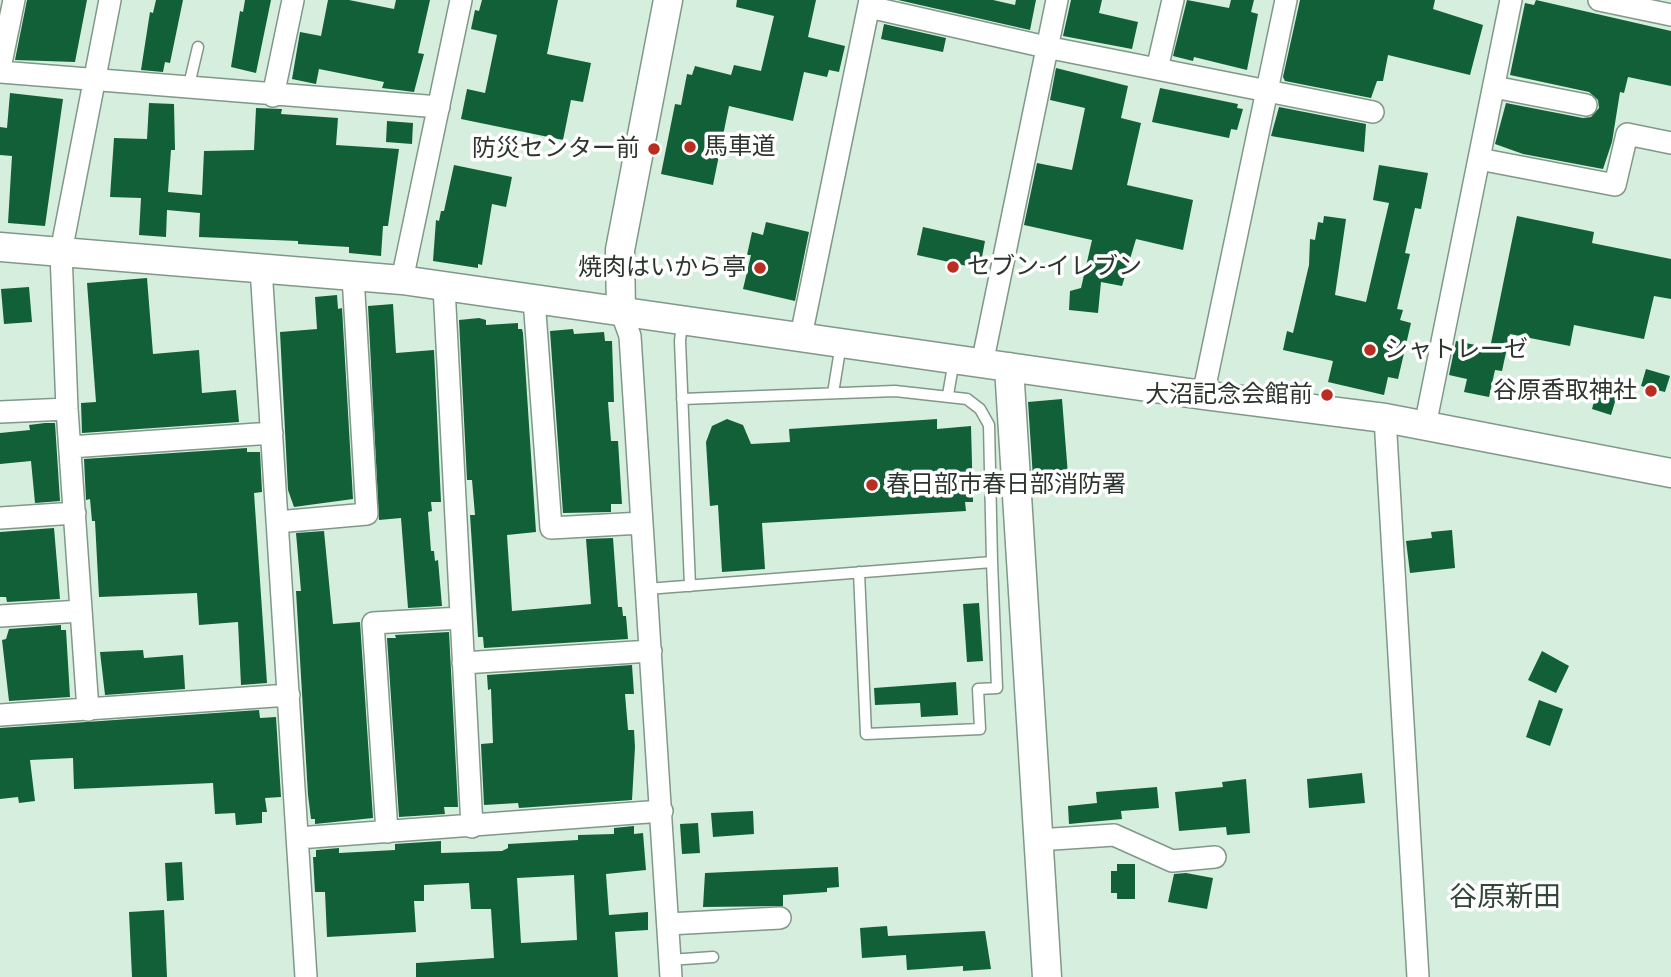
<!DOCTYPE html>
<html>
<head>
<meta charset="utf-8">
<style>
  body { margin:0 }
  canvas { display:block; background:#d6eedd }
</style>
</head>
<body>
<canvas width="1671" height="977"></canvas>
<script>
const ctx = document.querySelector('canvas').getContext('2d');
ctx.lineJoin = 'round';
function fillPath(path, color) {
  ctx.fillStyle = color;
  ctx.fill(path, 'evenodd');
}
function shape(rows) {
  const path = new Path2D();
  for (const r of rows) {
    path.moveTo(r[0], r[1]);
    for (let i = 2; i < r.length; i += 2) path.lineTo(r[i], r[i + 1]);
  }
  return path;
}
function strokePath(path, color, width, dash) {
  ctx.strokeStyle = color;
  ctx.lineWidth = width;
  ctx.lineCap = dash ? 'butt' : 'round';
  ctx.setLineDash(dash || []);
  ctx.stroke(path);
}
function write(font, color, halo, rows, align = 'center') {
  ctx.font = font + ' "PT Sans Narrow","Noto Sans JP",sans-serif';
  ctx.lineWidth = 7;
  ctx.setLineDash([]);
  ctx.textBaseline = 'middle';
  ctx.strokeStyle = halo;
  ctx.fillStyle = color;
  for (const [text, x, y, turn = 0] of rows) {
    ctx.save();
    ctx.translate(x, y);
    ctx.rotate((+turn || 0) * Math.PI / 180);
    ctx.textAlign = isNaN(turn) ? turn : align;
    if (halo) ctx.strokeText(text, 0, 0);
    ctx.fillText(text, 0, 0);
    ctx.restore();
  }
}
fillPath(shape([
  [27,0,87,0,75,62,15,60],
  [156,0,183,0,170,63,165,62,163,72,141,70,150,12,153,13],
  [245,0,271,0,256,73,231,67,240,11,243,12],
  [328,0,349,0,394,9,396,0,430,0,418,53,424,54,414,92,382,88,384,82,319,69,316,84,292,79,300,32,321,36],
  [482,0,558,0,547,54,591,63,583,102,571,100,563,140,461,119,467,89,485,93,497,35,471,29,475,10,479,11],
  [737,0,816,0,808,37,845,46,839,72,829,70,827,77,804,72,793,121,729,106,713,185,661,174,675,104,681,105,687,74,692,75,695,66,731,75,734,65,761,71,774,16,736,7],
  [898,0,993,0,1015,5,1016,0,1036,0,1030,30],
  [1071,0,1102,0,1099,13,1138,22,1132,49,1063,36],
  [1187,0,1229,8,1231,0,1254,0,1251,12,1258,14,1247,70,1194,57,1193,61,1173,56],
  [1300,0,1435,0,1433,9,1483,25,1470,75,1388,55,1383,81,1377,81,1371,98,1285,81,1283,77],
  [1536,0,1671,31,1671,86,1628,77,1624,93,1620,92,1612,142,1603,169,1523,154,1495,144,1506,103,1583,118,1591,117,1599,108,1598,100,1589,92,1510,75,1525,3,1534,5],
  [884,24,946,38,943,52,881,39],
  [1056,68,1128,86,1121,118,1141,123,1127,185,1193,200,1183,250,1136,239,1122,286,1101,282,1098,313,1069,310,1070,291,1081,288,1092,240,1024,225,1037,163,1072,170,1085,108,1050,100],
  [1160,88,1238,104,1237,108,1243,109,1237,130,1231,129,1229,138,1152,122],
  [10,93,63,99,45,226,8,223,12,156,0,155,0,127,7,128],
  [149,103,174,104,175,150,171,150,168,192,202,195,204,151,254,150,256,108,282,109,281,114,338,118,336,145,399,149,388,226,383,226,381,256,349,253,349,247,298,244,298,241,199,237,200,213,167,210,166,237,139,235,141,198,110,197,114,138,147,139],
  [1279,107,1366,124,1364,152,1271,136],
  [387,121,413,123,412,144,386,142],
  [454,165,512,177,506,207,492,204,482,265,478,264,478,268,433,261,436,220,439,221,441,211,444,211],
  [1379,165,1428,173,1421,209,1415,208,1405,253,1410,254,1397,309,1403,310,1400,320,1411,323,1398,379,1388,377,1384,395,1328,382,1333,361,1283,350,1287,331,1293,333,1309,265,1310,239,1315,240,1318,222,1323,223,1324,216,1346,219,1335,295,1366,302,1389,203,1373,200],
  [1517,216,1594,232,1592,243,1671,259,1671,299,1654,296,1644,339,1574,325,1570,346,1510,334,1502,371,1495,370,1489,397,1464,392,1467,379,1449,375,1456,341,1490,348],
  [766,222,809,232,795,301,743,289,751,255,747,255,752,232,763,235],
  [923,227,985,241,982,257,975,256,972,267,917,255],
  [147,278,153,354,199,350,202,393,236,390,239,422,82,433,81,403,96,402,87,283],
  [29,287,32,322,4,324,1,289],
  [337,295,338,309,342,308,353,499,294,507,288,490,280,332,317,329,315,297],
  [393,304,396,353,434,350,441,502,431,502,432,511,428,512,431,551,434,551,435,561,438,560,442,606,408,608,401,518,379,520,368,306],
  [479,318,486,320,486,325,518,323,518,329,522,329,523,333,536,532,507,535,512,611,591,604,586,539,613,538,618,607,622,607,623,616,626,616,628,639,484,648,483,637,478,637,470,515,475,515,472,480,467,480,459,320],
  [573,329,574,334,604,332,605,341,612,341,614,402,608,402,611,441,618,441,622,504,611,504,611,512,563,513,550,331],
  [1646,369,1670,376,1665,392,1641,386],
  [1601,376,1621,382,1611,415,1592,409],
  [1062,399,1068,475,1033,478,1028,402],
  [727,419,743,425,751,444,790,442,789,429,937,419,937,429,971,426,973,502,965,502,966,511,762,523,765,569,722,572,718,505,710,506,706,442,712,426],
  [45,423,55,423,60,501,35,503,31,461,0,464,0,433,30,430,29,425],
  [247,448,247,452,260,452,262,492,254,493,267,683,241,685,238,622,199,625,197,593,99,597,95,521,92,521,90,499,86,500,84,459],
  [54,528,60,599,7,602,6,597,0,597,0,532],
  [1452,530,1455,568,1410,573,1406,541,1432,538,1431,532],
  [324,531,333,624,360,622,373,818,315,824,315,819,311,819,308,795,296,591,301,591,296,533],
  [979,603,983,661,967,662,963,604],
  [61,625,61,630,66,630,70,697,9,701,2,640,6,639,9,629],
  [449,632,458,807,444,807,445,814,399,817,387,638,396,638,395,635],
  [143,650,144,658,183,655,185,689,105,695,100,652],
  [1542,651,1569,666,1556,693,1528,680],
  [632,665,634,694,625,694,628,730,634,730,635,747,632,800,519,808,518,803,484,805,481,744,493,743,491,689,488,690,487,675],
  [956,682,958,715,921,717,920,703,875,705,874,688],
  [1539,700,1563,709,1550,746,1526,737],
  [259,710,260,718,276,717,281,797,265,798,267,812,262,812,262,823,236,825,235,813,215,814,213,783,74,789,73,758,30,760,35,801,19,803,18,797,0,799,0,728],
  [1362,773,1365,803,1309,808,1307,779],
  [1246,779,1250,833,1227,835,1226,827,1179,831,1175,792,1223,787,1222,782],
  [1157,787,1159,808,1121,811,1122,819,1069,824,1068,806,1097,803,1096,792],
  [753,811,754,834,713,837,711,813],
  [698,823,700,853,682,854,680,824],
  [634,826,634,834,643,833,646,870,606,874,609,915,648,912,648,930,615,932,618,977,416,977,416,963,494,958,491,909,471,909,469,883,424,885,424,901,414,901,416,932,327,937,325,892,315,892,313,857,316,857,316,850,339,848,339,853,395,850,395,844,441,841,441,853,502,851,508,848,508,844,578,840,578,835,614,834,614,828],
  [574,875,577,940,521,943,517,878],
  [182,862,184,900,167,901,165,863],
  [1117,864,1135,864,1135,899,1117,899,1117,893,1111,893,1111,871,1117,871],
  [838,867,839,887,827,888,827,892,783,895,783,906,703,907,705,873],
  [1186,873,1213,878,1207,909,1168,902,1174,874],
  [164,910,167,977,132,977,129,912],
  [887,926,888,936,985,931,991,969,963,971,963,966,907,970,906,955,862,958,860,928]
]), '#126037');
const service = shape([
  [188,89,198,47],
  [682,323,680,341,690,586],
  [833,393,841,344],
  [948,395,954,360],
  [859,572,866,734,980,729,978,689,997,688,992,562],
  [647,589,992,562,989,425,980,409,967,399,895,391,682,399],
  [669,960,713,957]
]);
const minor = shape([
  [1599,0,1671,15],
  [869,7,1046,47,1373,112],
  [0,68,14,0],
  [1157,69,1173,0],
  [0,72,439,107],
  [1494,87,1586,105],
  [273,96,293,0],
  [1479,159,1615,185,1627,134,1671,143],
  [261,268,306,977],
  [402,280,461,0],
  [444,287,472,827],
  [534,299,551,528,642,523],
  [621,311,630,336,671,977],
  [801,336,870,0],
  [982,364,1057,0],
  [1203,395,1286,0],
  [0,412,67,409],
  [1385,418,1418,977],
  [1425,426,1511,0],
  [70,447,272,433],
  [0,518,75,513],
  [277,522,367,514,353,276],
  [0,616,81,611],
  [463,663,651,651],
  [88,710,67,409,61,252,110,0],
  [0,715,289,695],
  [387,832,373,623,461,618],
  [298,838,662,811],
  [1038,840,1114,835,1172,861,1215,857],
  [668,924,780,918]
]);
const tertiary = shape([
  [0,247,402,280,1203,395,1385,418,1671,473],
  [621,311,620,250,668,0],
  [1009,367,1047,977]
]);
strokePath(service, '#819888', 13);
strokePath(minor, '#819888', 24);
strokePath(tertiary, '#819888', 31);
strokePath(service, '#fff', 10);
strokePath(minor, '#fff', 21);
strokePath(tertiary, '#fff', 28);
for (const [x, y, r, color] of [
  [690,147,7,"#ba2d20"],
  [654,149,7,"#ba2d20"],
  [953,267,7,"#ba2d20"],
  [760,268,7,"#ba2d20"],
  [1370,350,7,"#ba2d20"],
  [1651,391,7,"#ba2d20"],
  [1327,395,7,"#ba2d20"],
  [872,485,7,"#ba2d20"]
]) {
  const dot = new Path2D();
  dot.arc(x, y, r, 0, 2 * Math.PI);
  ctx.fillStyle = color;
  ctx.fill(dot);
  strokePath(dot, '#fff', 2.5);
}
write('24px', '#2c362f', '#fff', [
  ["馬車道",704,147],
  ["防災センター前",640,149,"right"],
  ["セブン-イレブン",967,267],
  ["焼肉はいから亭",746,268,"right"],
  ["シャトレーゼ",1384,350],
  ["谷原香取神社",1637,391,"right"],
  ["大沼記念会館前",1313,395,"right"],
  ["春日部市春日部消防署",886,485]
], 'left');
write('28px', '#324639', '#fff', [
  ["谷原新田",1505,898]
]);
</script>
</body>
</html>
